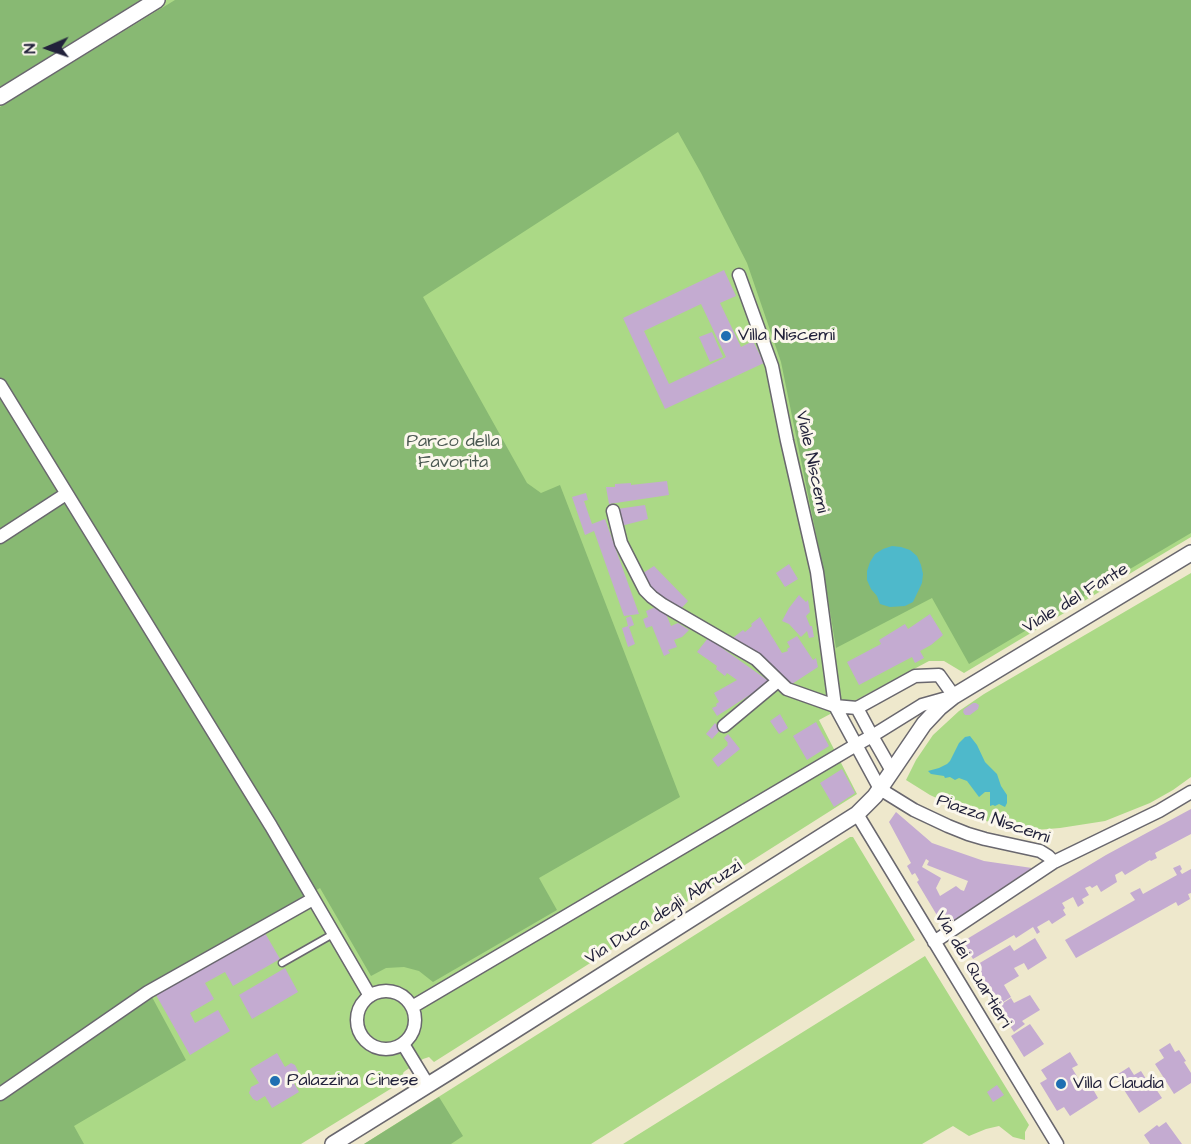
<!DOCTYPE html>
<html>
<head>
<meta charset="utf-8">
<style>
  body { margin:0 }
  #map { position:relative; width:1191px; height:1144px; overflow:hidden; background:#eee8cc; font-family:"Architects Daughter",sans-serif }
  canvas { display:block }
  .north { position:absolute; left:18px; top:18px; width:60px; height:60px; -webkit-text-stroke:4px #fbf7ec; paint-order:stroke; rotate:268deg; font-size:16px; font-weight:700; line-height:24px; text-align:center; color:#22223b }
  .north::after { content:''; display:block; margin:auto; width:21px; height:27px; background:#22223b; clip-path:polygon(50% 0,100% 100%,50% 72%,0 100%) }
</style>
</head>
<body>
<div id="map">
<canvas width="1191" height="1144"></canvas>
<div class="north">N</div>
</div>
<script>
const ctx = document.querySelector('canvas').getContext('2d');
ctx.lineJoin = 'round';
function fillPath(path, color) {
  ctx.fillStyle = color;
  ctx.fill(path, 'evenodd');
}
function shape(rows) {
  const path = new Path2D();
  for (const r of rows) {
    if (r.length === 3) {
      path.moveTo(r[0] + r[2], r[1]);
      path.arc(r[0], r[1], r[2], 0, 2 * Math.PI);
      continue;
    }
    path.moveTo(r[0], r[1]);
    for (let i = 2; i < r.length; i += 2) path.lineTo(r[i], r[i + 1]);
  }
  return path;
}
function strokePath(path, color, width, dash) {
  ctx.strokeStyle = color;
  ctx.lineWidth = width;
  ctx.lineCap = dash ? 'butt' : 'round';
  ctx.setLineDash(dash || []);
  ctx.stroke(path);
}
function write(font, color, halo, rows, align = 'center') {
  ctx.font = font + ' "Architects Daughter",sans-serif';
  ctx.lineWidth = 6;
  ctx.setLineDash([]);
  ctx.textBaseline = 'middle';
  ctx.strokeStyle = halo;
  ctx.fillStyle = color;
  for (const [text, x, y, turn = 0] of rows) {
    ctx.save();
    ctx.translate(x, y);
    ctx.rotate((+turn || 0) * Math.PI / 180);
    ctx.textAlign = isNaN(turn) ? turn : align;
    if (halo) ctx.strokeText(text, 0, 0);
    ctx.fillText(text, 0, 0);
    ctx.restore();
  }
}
fillPath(shape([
  [0,0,1191,0,1191,537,964,673,944,661,929,661,819,720,857,794,434,1062,429,1057,423,1059,405,1071,403,1073,405,1080,301,1144,0,1144],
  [1191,573,1191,777,1173,790,1150,803,1105,821,1060,828,1035,830,1011,827,986,821,930,795,906,780,916,760,933,735,959,711,984,694],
  [850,837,853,837,915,940,591,1144,364,1144],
  [925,956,1029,1125,1025,1132,1025,1140,1013,1137,999,1126,986,1129,969,1136,953,1126,922,1144,623,1144]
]), '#abd986');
fillPath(shape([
  [0,0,140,0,0,87],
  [175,0,1191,0,1191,533,969,664,932,598,836,648,823,568,781,362,747,263,701,173,678,132,423,297,527,483,541,493,560,485,680,797,539,878,557,910,433,982,419,971,404,967,386,968,371,976,320,888,146,986,186,1060,74,1126,84,1144,0,1144,0,107],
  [439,1097,463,1136,451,1144,364,1144]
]), '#88b973');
fillPath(shape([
  [892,546,901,547,910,550,917,556,921,565,923,574,922,583,913,602,905,606,890,607,880,604,877,596,871,589,867,580,867,571,870,562,875,554,883,549],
  [970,736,977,745,985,762,997,774,1001,786,1007,795,1007,803,1005,807,999,804,995,806,993,805,990,806,990,792,985,792,979,797,967,781,959,778,955,780,950,777,945,778,944,776,931,774,928,771,939,768,947,764,950,761,959,743,965,737]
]), '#4eb9cb');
fillPath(shape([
  [724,270,736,296,720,303,741,347,753,341,764,363,665,409,623,318],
  [701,304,726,357,669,384,644,331],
  [712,332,723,357,710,362,699,337],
  [667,481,669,495,609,504,606,487,615,487,615,484,631,483,631,485],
  [586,493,588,500,584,501,592,524,605,519,639,614,624,616,594,531,585,535,572,497],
  [645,505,648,519,621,526,617,509],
  [789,564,798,579,785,587,776,573],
  [654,566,688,601,679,611,664,604,640,575],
  [799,595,806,602,808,600,810,612,806,616,810,626,812,626,814,637,809,638,807,631,801,637,789,624,782,621,789,608],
  [658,606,666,614,671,626,678,623,689,630,682,637,674,640,677,647,668,650,670,653,664,656,652,626,646,628,643,619,648,617,646,611],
  [930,614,943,635,931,645,920,651,924,658,915,663,912,657,859,685,847,662,881,644,879,640,905,624,908,629],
  [631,616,634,625,629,627,635,644,628,647,622,628,628,626,626,618],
  [760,617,782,653,788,651,787,649,790,647,787,642,797,636,813,660,816,658,818,667,789,686,729,641,743,630,745,632,752,626,751,624],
  [708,638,770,682,717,716,712,708,717,706,716,704,719,702,714,693,737,680,727,673,725,676,716,669,717,666,697,652],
  [973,703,976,703,979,705,978,709,970,715,965,715,963,712,964,709],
  [780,714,788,728,779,734,770,721],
  [816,722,829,746,807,760,793,736],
  [715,723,721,729,712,739,706,734],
  [728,734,740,749,718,767,712,759,728,745,727,744,728,743,724,738],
  [842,769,855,793,834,807,820,783],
  [1191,809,1191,834,1155,853,1157,858,1151,861,1150,860,1125,875,1122,871,1115,875,1117,882,1101,892,1097,885,1092,888,1090,886,1085,888,1089,895,1082,899,1084,903,1078,907,1073,897,1062,903,1065,908,1063,910,1066,915,1052,924,1049,920,1037,927,1040,932,1037,934,1033,927,1016,938,1014,935,973,959,962,942,1106,855],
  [896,812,932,843,984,861,1032,868,944,927,917,882,919,880,915,873,912,875,907,866,911,863,889,822],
  [926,859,929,861,927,865,968,881,964,891,961,890,956,886,940,896,936,888,941,878,922,867],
  [1180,865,1182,869,1180,871,1182,874,1191,869,1191,893,1188,894,1190,899,1178,906,1176,902,1076,958,1065,940,1135,900,1130,893,1140,888,1143,894,1177,875,1173,868],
  [265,933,280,959,233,986,225,972,205,983,214,999,190,1013,195,1023,218,1010,230,1031,190,1055,156,995],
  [1035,938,1047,958,1028,970,1024,963,1014,968,1019,976,1004,985,1011,997,997,1006,973,967,1010,945,1014,951],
  [285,968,298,992,252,1019,239,995],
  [1030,995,1040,1010,1022,1021,1025,1024,1014,1032,997,1007,1011,998,1014,1003],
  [1030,1024,1044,1044,1024,1057,1011,1036],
  [1170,1043,1175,1052,1179,1050,1186,1061,1184,1062,1191,1073,1191,1083,1174,1094,1155,1064,1164,1058,1159,1050],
  [1070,1052,1078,1065,1072,1068,1084,1088,1090,1084,1098,1098,1070,1116,1064,1107,1057,1111,1040,1083,1047,1079,1041,1070],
  [277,1053,285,1067,291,1063,295,1065,298,1071,297,1075,291,1078,299,1092,272,1108,265,1096,257,1101,253,1099,249,1093,251,1087,259,1083,250,1069],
  [1129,1067,1134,1075,1141,1071,1153,1090,1156,1089,1162,1098,1139,1113,1115,1076],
  [997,1085,1004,1095,993,1102,987,1092],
  [1166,1122,1182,1144,1150,1144,1144,1135,1157,1125,1159,1127]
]), '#c4abd1');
const service = shape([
  [282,963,333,934]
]);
const minor = shape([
  [739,275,772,366,787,441,817,572,835,706,857,708],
  [0,385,271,826,370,996],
  [613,511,621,543,645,590,652,597,663,605,756,659,787,689,835,706,880,789,914,810,948,826,968,834,985,839,1040,851,1048,856,1054,862,1159,811,1191,792],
  [0,537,66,494],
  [724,726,778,681],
  [857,814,1057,1144],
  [934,942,1054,862],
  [386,1020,29],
  [412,1007,856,745,872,736,922,705,954,696,939,675,915,676,857,708,872,736,892,771],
  [403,1044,428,1085],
  [0,1094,148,992,313,899]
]);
const tertiary = shape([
  [0,97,157,0],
  [333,1144,449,1072,857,814,875,796,924,724,939,708,954,696,1191,553]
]);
strokePath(service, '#69676e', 9);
strokePath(minor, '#69676e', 15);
strokePath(tertiary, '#69676e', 18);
strokePath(service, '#fff', 6);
strokePath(minor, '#fff', 12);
strokePath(tertiary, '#fff', 15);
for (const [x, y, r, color] of [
  [726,336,6,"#1f6fb2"],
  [275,1081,6,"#1f6fb2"],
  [1061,1084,6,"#1f6fb2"]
]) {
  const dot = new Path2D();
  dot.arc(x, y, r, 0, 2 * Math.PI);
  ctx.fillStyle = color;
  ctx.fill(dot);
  strokePath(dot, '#fbf7ec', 2);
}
write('18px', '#22223b', '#fbf7ec', [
  ["Villa Niscemi",738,336],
  ["Palazzina Cinese",287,1081],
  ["Villa Claudia",1073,1084]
], 'left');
write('18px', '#4b5952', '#fbf7ec', [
  ["Parco della",453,442],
  ["Favorita",453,463]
]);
write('18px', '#22223b', '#fbf7ec', [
  ["Viale Niscemi",811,462,78],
  ["Viale del Fante",1076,599,-31],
  ["Piazza Niscemi",993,820,19],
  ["Via Duca degli Abruzzi",664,913,-32],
  ["Via dei Quartieri",972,970,59]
]);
</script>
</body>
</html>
